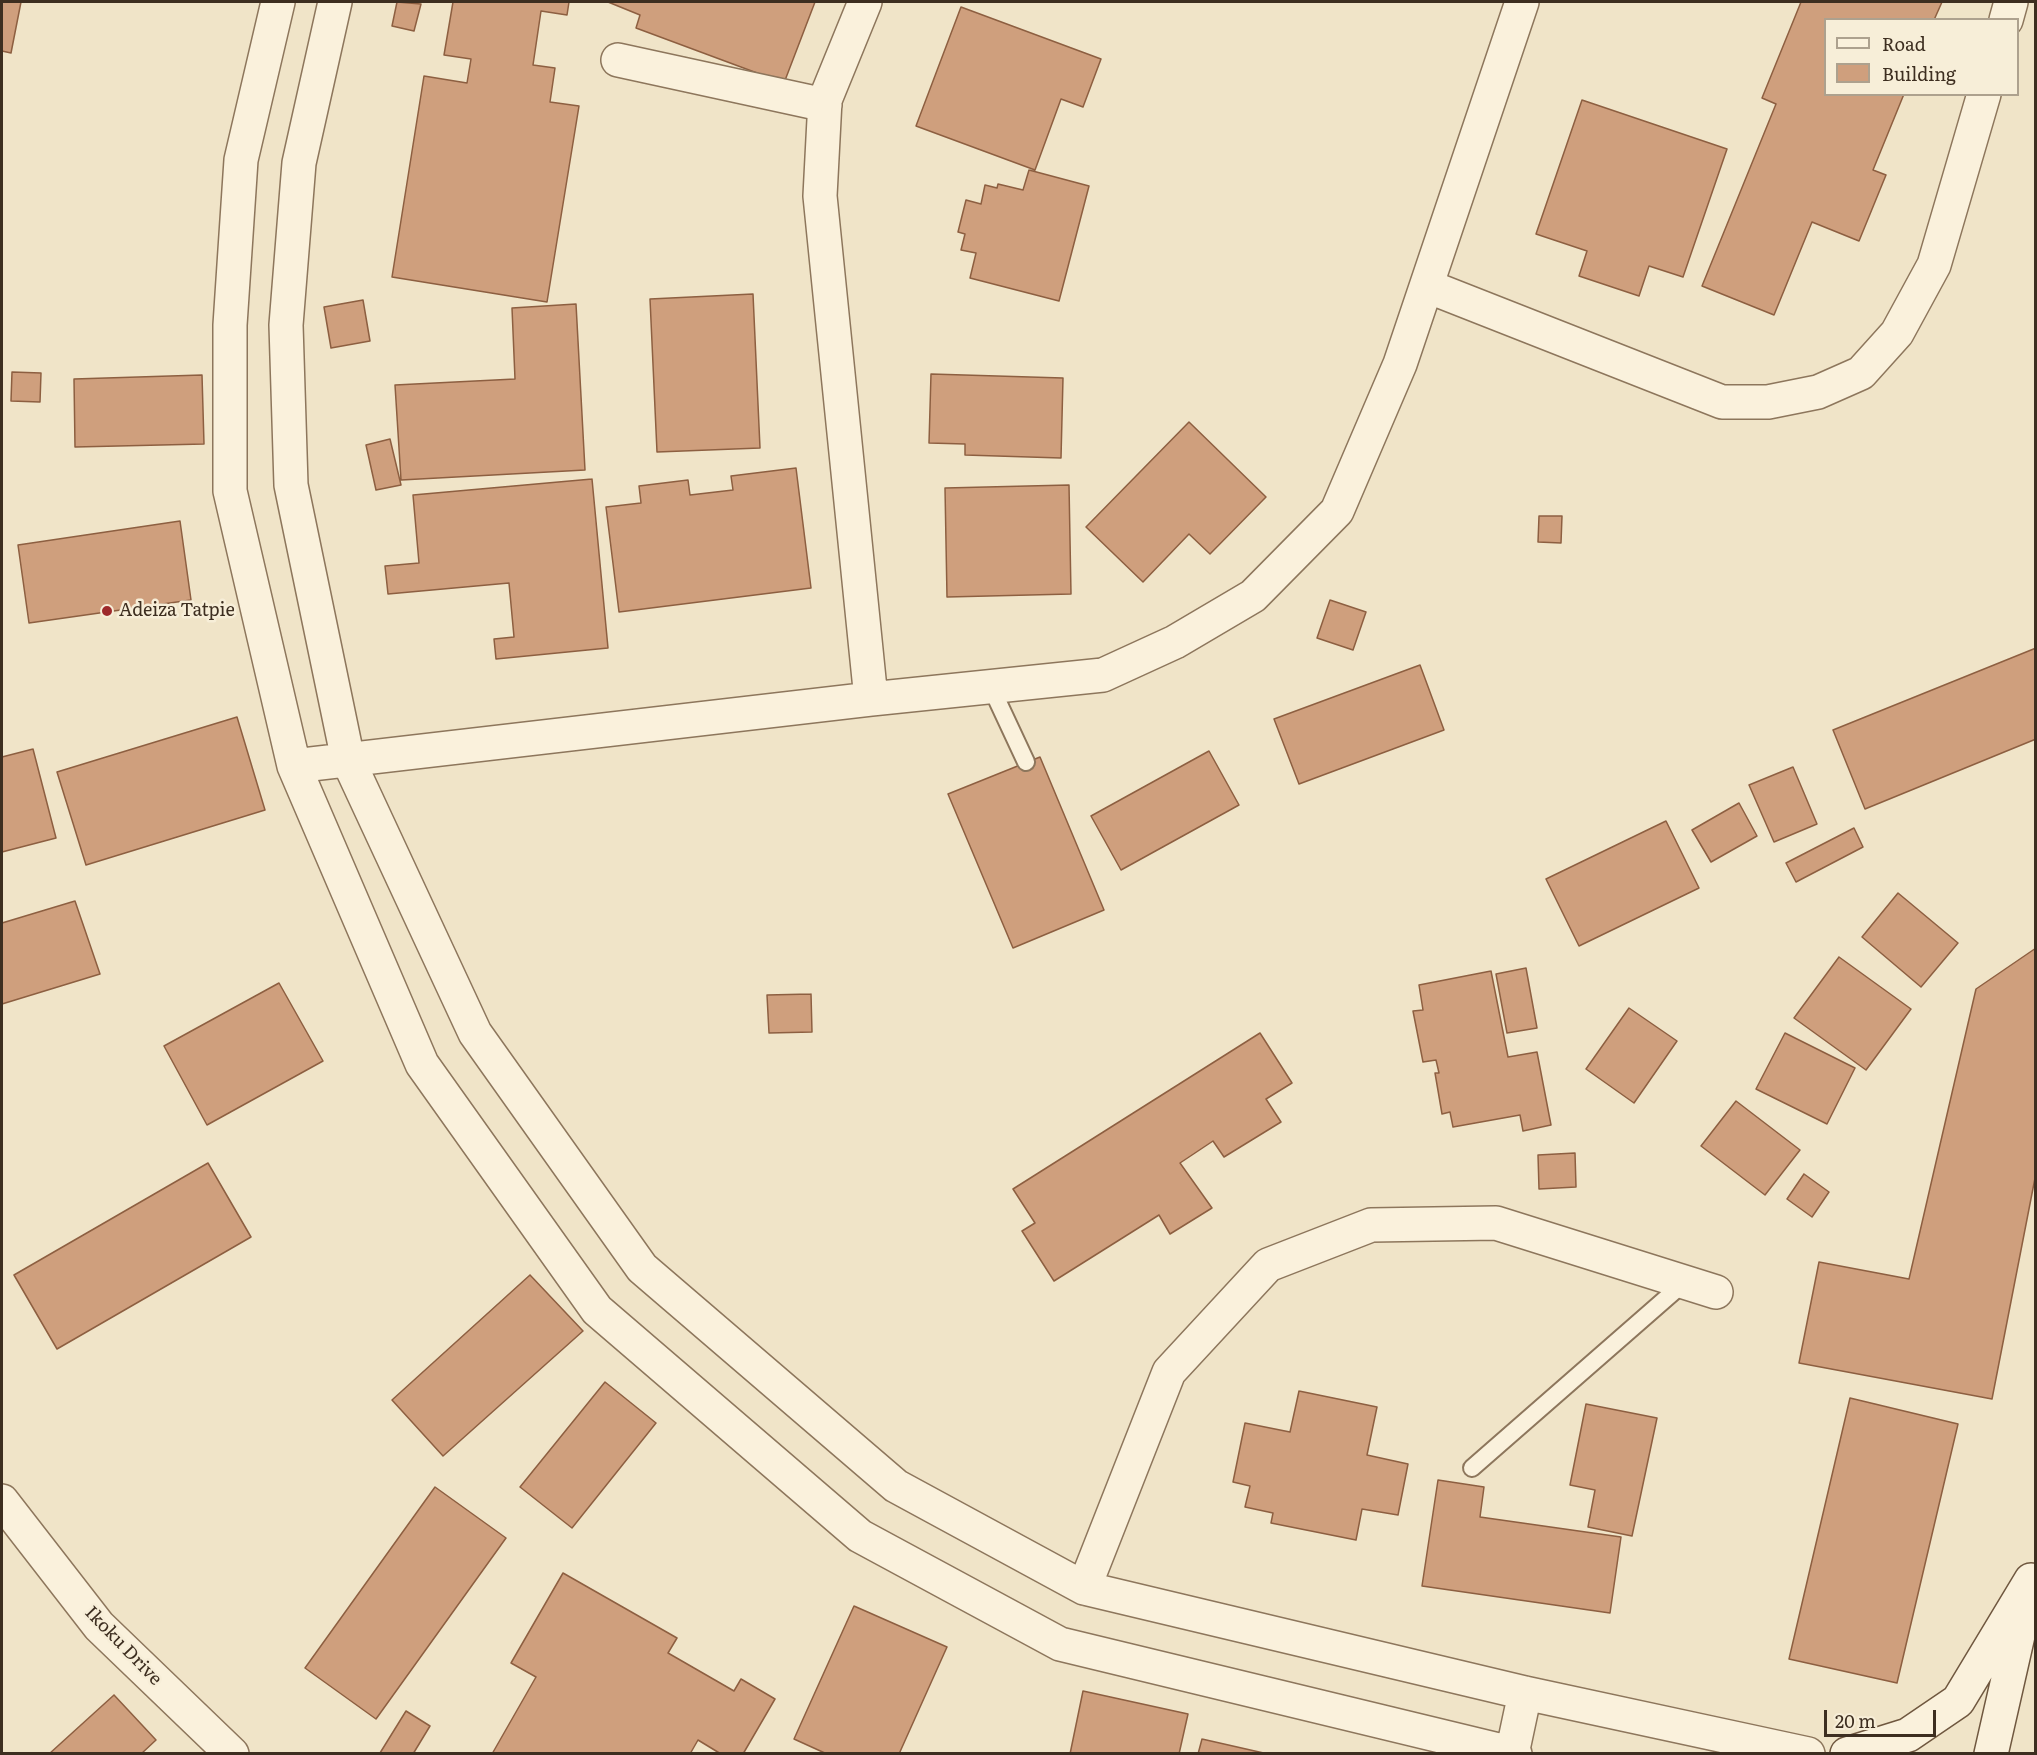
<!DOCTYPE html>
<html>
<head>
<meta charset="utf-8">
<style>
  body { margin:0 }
  #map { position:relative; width:2037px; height:1755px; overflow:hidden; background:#f0e4c8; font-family:Literata,serif }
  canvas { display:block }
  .frame { position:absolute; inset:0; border:3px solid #3d2e20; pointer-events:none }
  .legend { position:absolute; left:1824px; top:18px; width:195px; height:78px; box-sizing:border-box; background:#f7eed8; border:2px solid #ada18e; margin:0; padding:8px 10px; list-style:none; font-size:18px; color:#3d2e20 }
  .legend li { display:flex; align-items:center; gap:12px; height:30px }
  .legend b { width:30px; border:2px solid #ada18e }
  .scale { position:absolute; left:1824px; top:1710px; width:112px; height:27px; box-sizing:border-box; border:3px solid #3d2e20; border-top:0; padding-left:8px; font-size:18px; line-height:21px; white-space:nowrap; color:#3d2e20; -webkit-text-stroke:4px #f7eed8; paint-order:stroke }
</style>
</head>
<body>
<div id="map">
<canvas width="2037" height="1755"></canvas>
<div class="frame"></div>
<ul class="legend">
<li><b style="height:8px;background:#faf1dc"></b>Road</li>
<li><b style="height:16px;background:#cf9f7d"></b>Building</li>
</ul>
<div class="scale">20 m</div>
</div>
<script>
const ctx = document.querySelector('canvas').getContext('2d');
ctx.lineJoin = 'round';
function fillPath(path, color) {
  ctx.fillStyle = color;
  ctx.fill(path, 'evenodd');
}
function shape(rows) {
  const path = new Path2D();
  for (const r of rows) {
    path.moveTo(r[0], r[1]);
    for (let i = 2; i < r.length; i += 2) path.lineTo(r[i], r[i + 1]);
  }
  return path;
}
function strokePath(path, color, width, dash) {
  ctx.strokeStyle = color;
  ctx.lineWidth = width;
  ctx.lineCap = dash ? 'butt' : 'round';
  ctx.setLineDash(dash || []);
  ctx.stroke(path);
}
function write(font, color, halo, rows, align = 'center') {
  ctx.font = font + ' Literata,serif';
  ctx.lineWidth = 5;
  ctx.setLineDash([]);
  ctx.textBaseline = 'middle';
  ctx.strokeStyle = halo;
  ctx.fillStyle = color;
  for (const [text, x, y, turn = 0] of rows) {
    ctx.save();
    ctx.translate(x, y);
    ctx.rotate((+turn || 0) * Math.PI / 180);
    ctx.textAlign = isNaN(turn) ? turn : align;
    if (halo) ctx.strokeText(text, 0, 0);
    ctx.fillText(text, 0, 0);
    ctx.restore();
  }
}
const building = shape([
  [2,2,21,2,11,53,2,51,2,2],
  [397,2,421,4,414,31,392,26,397,2],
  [453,2,569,2,567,15,541,11,533,65,555,68,550,102,579,106,547,302,392,277,424,76,467,83,471,59,444,55,453,2],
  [608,2,815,2,784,83,636,28,640,15,608,2],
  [1801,2,1942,2,1934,20,1826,20,1826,94,1904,94,1873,170,1886,175,1859,241,1812,222,1774,315,1702,286,1776,104,1762,98,1801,2],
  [961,7,1101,59,1083,107,1061,99,1035,170,916,126,961,7],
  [1582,100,1727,149,1683,277,1649,266,1639,296,1579,276,1587,251,1536,234,1582,100],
  [1029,170,1089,186,1059,301,970,278,976,253,961,250,965,234,958,232,966,200,981,204,985,185,997,188,998,184,1023,190,1029,170],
  [753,294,760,448,657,452,650,299,753,294],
  [363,300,370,341,331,348,324,307,363,300],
  [576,304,585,470,401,480,395,385,515,379,512,308,576,304],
  [12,372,41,373,40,402,11,401,12,372],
  [931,374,1063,378,1061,458,965,455,965,444,929,443,931,374],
  [202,375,204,444,75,447,74,379,202,375],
  [1189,422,1266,497,1210,554,1189,534,1143,582,1086,527,1189,422],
  [390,439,401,485,376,490,366,445,390,439],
  [796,468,811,588,619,612,606,507,641,503,639,486,688,480,690,495,733,490,731,476,796,468],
  [592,479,608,648,496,659,494,639,514,637,509,583,388,594,385,566,419,563,413,495,592,479],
  [1069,485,1071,594,947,597,945,488,1069,485],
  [1539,516,1562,516,1561,543,1538,542,1539,516],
  [180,521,191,600,29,623,18,545,180,521],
  [1330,600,1366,612,1353,650,1317,638,1330,600],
  [2036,648,2036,739,1865,809,1833,730,2036,648],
  [1420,665,1444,730,1299,784,1274,719,1420,665],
  [237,717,265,810,86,865,57,772,237,717],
  [33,749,56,838,2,852,2,757,33,749],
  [1209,751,1239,805,1121,870,1091,816,1209,751],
  [1040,757,1104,910,1013,948,948,794,1040,757],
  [1793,767,1817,824,1774,842,1749,785,1793,767],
  [1739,803,1757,836,1711,862,1692,830,1739,803],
  [1666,821,1699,888,1579,946,1546,879,1666,821],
  [1854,828,1863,847,1796,882,1786,863,1854,828],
  [1898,893,1958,943,1921,987,1862,937,1898,893],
  [75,901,100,974,2,1004,2,923,75,901],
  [2036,948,2036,1173,1992,1399,1799,1363,1819,1262,1909,1279,1976,989,2036,948],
  [1839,957,1911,1009,1866,1070,1794,1018,1839,957],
  [1526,968,1537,1028,1507,1033,1496,974,1526,968],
  [1491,971,1508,1057,1537,1052,1551,1125,1523,1131,1520,1115,1453,1127,1450,1112,1442,1114,1435,1073,1439,1073,1436,1060,1423,1062,1413,1011,1423,1010,1419,985,1491,971],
  [279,983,323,1061,207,1125,164,1046,279,983],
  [811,994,812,1032,769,1033,767,995,811,994],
  [1629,1008,1677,1041,1634,1103,1586,1069,1629,1008],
  [1260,1033,1292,1083,1266,1099,1281,1122,1224,1157,1213,1141,1180,1163,1212,1208,1170,1234,1159,1215,1054,1281,1022,1231,1035,1223,1013,1189,1260,1033],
  [1785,1033,1855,1068,1827,1124,1756,1089,1785,1033],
  [1736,1101,1800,1150,1765,1195,1701,1146,1736,1101],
  [1575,1153,1576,1187,1539,1189,1538,1155,1575,1153],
  [208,1163,251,1237,57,1349,14,1275,208,1163],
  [1804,1174,1829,1192,1812,1217,1787,1199,1804,1174],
  [530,1275,583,1331,443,1456,392,1400,530,1275],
  [605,1382,656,1423,572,1528,520,1487,605,1382],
  [1299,1391,1377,1407,1367,1455,1408,1464,1398,1515,1362,1509,1356,1540,1271,1523,1273,1513,1245,1507,1250,1486,1233,1482,1245,1423,1290,1432,1299,1391],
  [1850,1398,1958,1424,1897,1683,1789,1659,1850,1398],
  [1586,1404,1657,1418,1632,1536,1588,1527,1595,1490,1570,1485,1586,1404],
  [1438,1480,1484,1487,1480,1517,1621,1537,1610,1613,1422,1586,1438,1480],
  [435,1487,506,1538,376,1719,305,1668,435,1487],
  [563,1573,677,1638,668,1653,734,1691,741,1679,775,1699,743,1754,721,1754,698,1740,690,1754,492,1754,536,1677,511,1663,563,1573],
  [854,1606,947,1647,899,1754,827,1754,794,1739,854,1606],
  [1083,1691,1188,1714,1179,1754,1070,1754,1083,1691],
  [114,1695,156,1740,141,1754,49,1754,114,1695],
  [406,1711,430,1726,413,1754,380,1753,406,1711],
  [1202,1739,1268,1754,1198,1754,1202,1739]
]);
fillPath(building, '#cf9f7d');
strokePath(building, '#8d5f41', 1.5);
const lane = shape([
  [991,687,1026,762],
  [1472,1468,1686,1281]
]);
const street = shape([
  [278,2,241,160,230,325,230,491,294,766,422,1064,597,1310,860,1536,1060,1644,1515,1754],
  [335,2,299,163,286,325,291,485,348,760,475,1033,642,1268,896,1486,1084,1588,1525,1693,1808,1754],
  [865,2,825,100,820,196,871,699],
  [2006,20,2011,2],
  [618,60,825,105],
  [1427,286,1722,402,1768,402,1818,392,1861,373,1897,333,1934,265,1984,94],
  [294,766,871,699,1103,675,1175,642,1253,596,1337,511,1400,364,1522,2],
  [2,1501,99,1626,232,1754],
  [1084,1588,1169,1372,1268,1265,1371,1225,1496,1223,1716,1292],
  [1512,1754,1525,1693]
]);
const secondary = shape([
  [1847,1754,1908,1735,1958,1701,2031,1580],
  [1991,1754,2024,1609]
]);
strokePath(lane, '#8d765c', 20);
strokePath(street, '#8d765c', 36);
strokePath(secondary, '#6f573f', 36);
strokePath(lane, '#faf1dc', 16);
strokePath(street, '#faf1dc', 33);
strokePath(secondary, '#faf1dc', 33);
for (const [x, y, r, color] of [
  [107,611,6,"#9e2a2b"]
]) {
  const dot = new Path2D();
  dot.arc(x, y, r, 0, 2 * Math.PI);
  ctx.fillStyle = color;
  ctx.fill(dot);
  strokePath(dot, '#f7eed8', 2);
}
write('18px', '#3d2e20', '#f7eed8', [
  ["Adeiza Tatpie",119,611]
], 'left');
write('18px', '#3d2e20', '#f7eed8', [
  ["Ikoku Drive",123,1646,46]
]);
</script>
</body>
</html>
